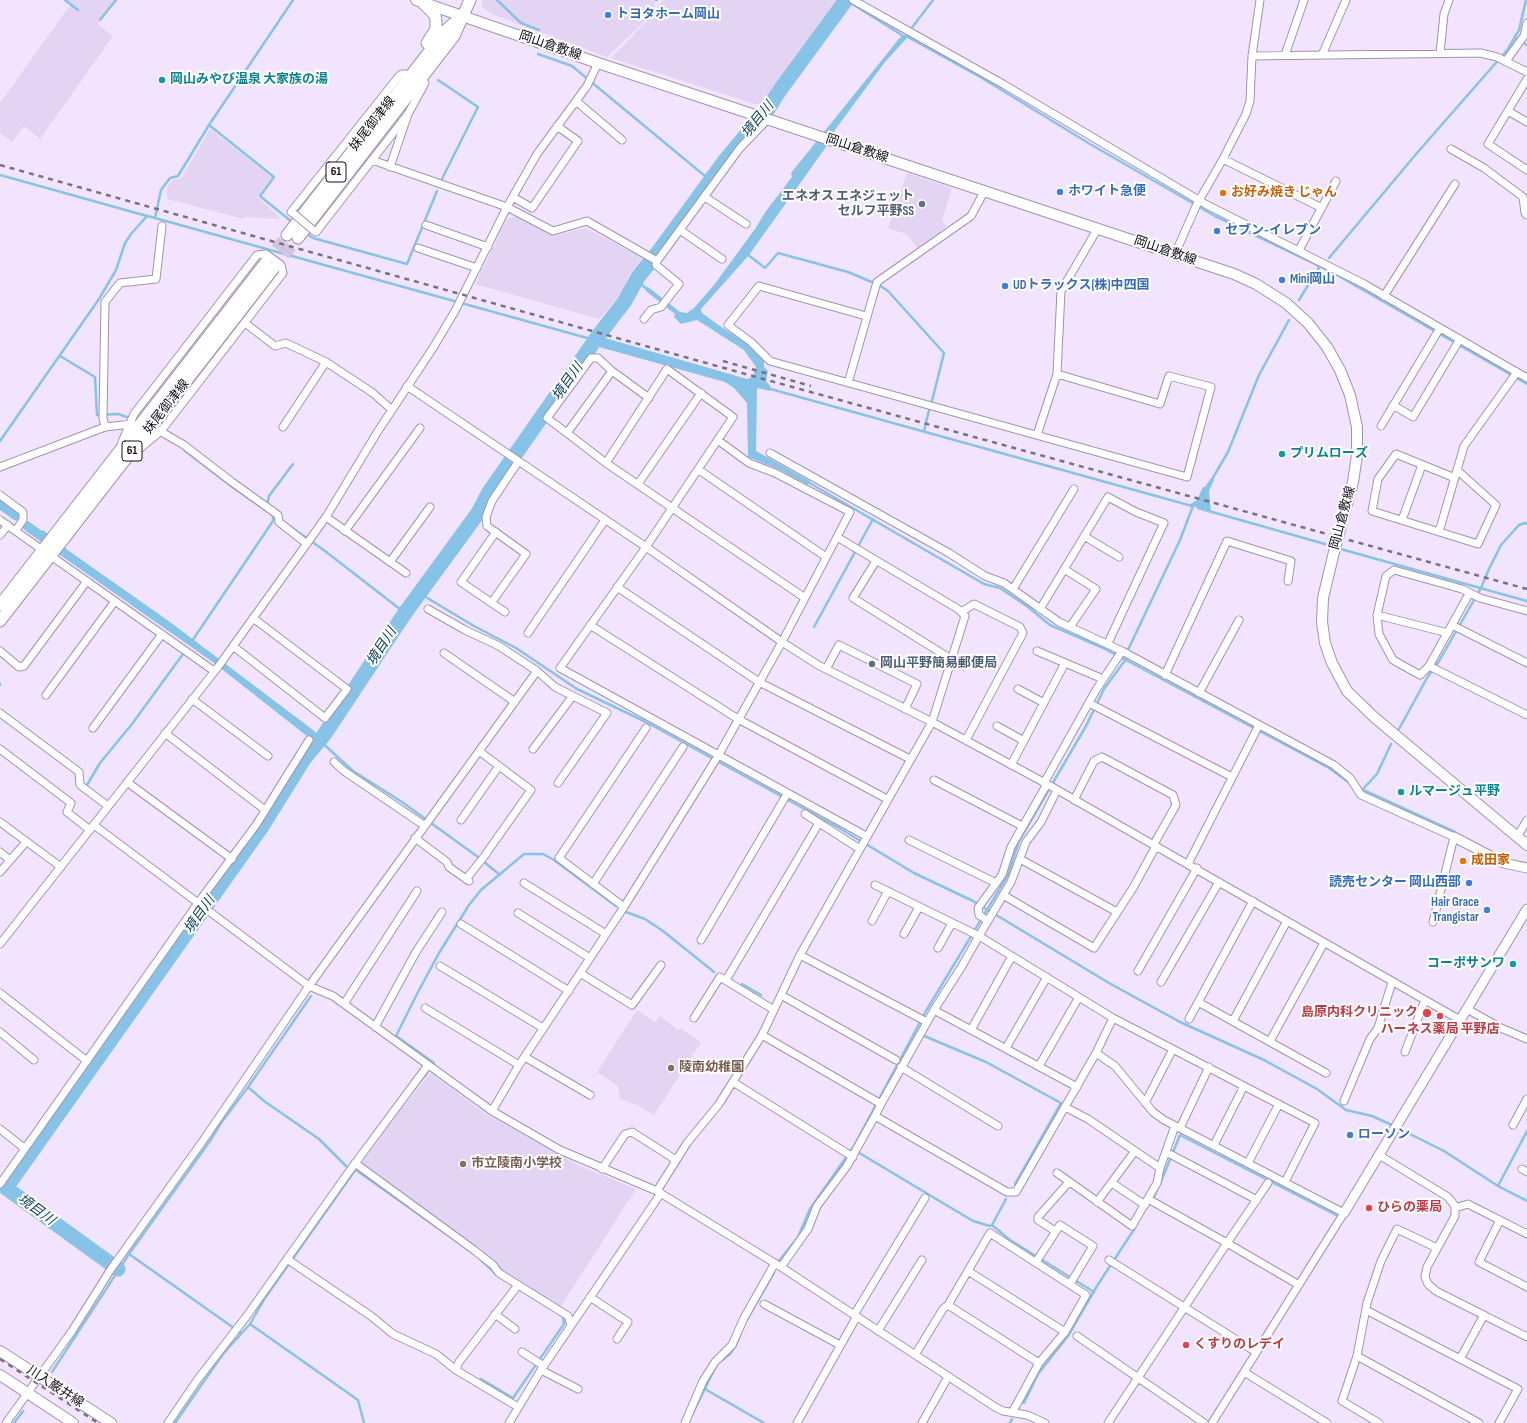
<!DOCTYPE html>
<html>
<head>
<meta charset="utf-8">
<style>
  body { margin:0 }
  canvas { display:block; background:#f2e4ff }
</style>
</head>
<body>
<canvas width="1527" height="1423"></canvas>
<script>
const ctx = document.querySelector('canvas').getContext('2d');
ctx.lineJoin = 'round';
function fillPath(path, color) {
  ctx.fillStyle = color;
  ctx.fill(path, 'evenodd');
}
function shape(rows) {
  const path = new Path2D();
  for (const r of rows) {
    path.moveTo(r[0], r[1]);
    for (let i = 2; i < r.length; i += 2) path.lineTo(r[i], r[i + 1]);
  }
  return path;
}
function strokePath(path, color, width, dash) {
  ctx.strokeStyle = color;
  ctx.lineWidth = width;
  ctx.lineCap = dash ? 'butt' : 'round';
  ctx.setLineDash(dash || []);
  ctx.stroke(path);
}
function write(font, color, halo, rows, align = 'center') {
  ctx.font = font + ' "Sofia Sans Condensed","Noto Sans JP",sans-serif';
  ctx.lineWidth = 4;
  ctx.setLineDash([]);
  ctx.textBaseline = 'middle';
  ctx.strokeStyle = halo;
  ctx.fillStyle = color;
  for (const [text, x, y, turn = 0] of rows) {
    ctx.save();
    ctx.translate(x, y);
    ctx.rotate((+turn || 0) * Math.PI / 180);
    ctx.textAlign = isNaN(turn) ? turn : align;
    if (halo) ctx.strokeText(text, 0, 0);
    ctx.fillText(text, 0, 0);
    ctx.restore();
  }
}
fillPath(shape([
  [63,0,114,0,99,20,98,25,113,36,40,139,24,126,12,142,0,133,0,103,70,5],
  [482,0,655,0,655,8,645,21,607,57,492,14,482,7],
  [663,0,843,0,764,107,611,58,646,22],
  [210,129,272,177,257,197,276,214,280,219,245,217,244,219,167,199,167,188,174,179,181,179],
  [907,173,952,188,942,220,947,226,918,248,906,234,888,228],
  [518,216,553,236,586,228,643,258,629,275,622,293,599,319,475,284,507,219],
  [637,1010,655,1022,660,1016,678,1030,680,1028,701,1042,654,1115,635,1104,620,1099,618,1086,597,1072],
  [430,1073,486,1114,578,1165,636,1189,560,1308,500,1271,361,1164,403,1106,405,1105]
]), '#e3d4f3');
fillPath(shape([
  [902,35,908,37,885,62,835,130,826,147,749,255,701,309,702,313,717,324,749,345,764,360,764,367,768,371,766,381,771,387,770,391,757,388,756,451,810,481,808,485,778,469,748,457,747,403,734,388,725,382,592,345,598,336,747,379,753,377,756,367,744,350,697,320,681,324,674,317,675,314,646,291,645,288,648,287,680,312,687,313,694,308,714,285,755,229,766,211,792,177,791,173],
  [1211,478,1214,480,1209,491,1211,512,1189,505,1197,500,1203,487,1205,487],
  [0,498,21,513,25,522,28,521,42,531,43,530,69,551,170,622,313,730,322,738,317,744,214,663,23,529,23,523,20,521,14,520,0,510]
]), '#86c3e7');
strokePath(shape([
  [65,0,78,10],
  [497,0,521,23,539,30],
  [656,0,657,0],
  [846,0,905,37],
  [100,20,116,0],
  [906,36,982,78,1090,144,1215,216,1330,271],
  [904,38,933,0],
  [1515,38,1527,45],
  [538,54,572,66,711,181],
  [438,80,478,107,441,181],
  [209,125,274,177,260,196,292,222],
  [0,175,147,216],
  [155,218,598,341],
  [306,233,313,238,407,264,437,191],
  [747,254,765,268,778,253,848,272,879,285,888,291,944,353,932,401],
  [1329,258,1417,153,1508,49,1519,30,1526,0],
  [1330,271,1527,384],
  [636,280,648,290],
  [1299,300,1320,266],
  [60,356,95,377,97,415,118,414,127,417],
  [767,388,1192,506],
  [924,431,929,410],
  [0,441,99,299,116,270,125,243,131,234,147,216,155,218,161,190,170,178,178,176,209,125,293,0],
  [184,450,231,486,277,518],
  [806,481,984,584,1000,588,1028,607,1050,625,1101,647,1126,660,1329,768,1351,784],
  [1211,481,1228,452,1259,375,1289,320],
  [267,505,269,496,293,464],
  [1198,508,1332,546],
  [281,520,325,551,405,613],
  [1337,548,1527,601],
  [419,593,474,626,516,648,577,689,646,722,841,829,914,873,973,901,1109,983,1180,1022,1264,1060,1317,1089,1346,1110,1372,1116,1394,1126],
  [814,627,873,519],
  [192,641,273,521,273,516],
  [1127,652,1180,540,1193,506],
  [0,684,0,685],
  [1399,729,1427,678,1439,661,1481,588,1489,569,1501,545,1519,525,1525,523,1527,524],
  [318,739,353,771,402,802,478,857,500,875],
  [87,785,100,763,132,724,183,654],
  [1359,788,1455,832],
  [1363,789,1377,774,1391,744],
  [626,912,645,919,663,931,714,972],
  [742,984,761,995],
  [922,1035,986,1062,1061,1103,1015,1184],
  [433,1064,434,1063,396,1036,417,994,439,953,469,905,481,890,524,854,543,854,554,860,616,906],
  [417,1085,427,1073],
  [248,1087,264,1101,319,1139,349,1169],
  [1398,1128,1444,1151,1498,1186,1527,1201],
  [856,1151,973,1221,990,1226,992,1225,1010,1240,1094,1292],
  [356,1170,445,1233],
  [1160,1184,1180,1135,1336,1215],
  [1498,1186,1527,1131],
  [1154,1197,1157,1190],
  [992,1225,1006,1199],
  [129,1254,210,1141,221,1123,248,1087,311,996],
  [482,1261,495,1273],
  [779,1261,798,1237,810,1209,854,1146,926,1011,1008,875,1019,841,1086,726,1104,689,1126,659],
  [250,1324,358,1400,364,1423],
  [744,1325,774,1273],
  [721,1361,730,1354,736,1345,741,1333],
  [52,1372,129,1254,241,1333],
  [481,1379,513,1398,564,1324,563,1316],
  [705,1389,764,1423],
  [1024,1403,1038,1374,1068,1336,1097,1286,1135,1228],
  [692,1415,716,1366],
  [14,1423,23,1411],
  [175,1423,223,1354,250,1324,265,1298,358,1166],
  [1010,1423,1012,1419]
]), '#86c3e7', 2.5);
strokePath(shape([
  [118,1269,6,1188,261,828,304,759,324,735,405,613,478,513,489,492,598,336,625,301,638,277,659,251,726,159,768,109,780,90,846,0]
]), '#86c3e7', 15);
strokePath(shape([
  [266,262,287,235],
  [274,268,298,238]
]), '#d1c4dc', 11, [11, 5.5]);
const minor = shape([
  [853,0,1003,84,1207,205,1364,284,1527,378],
  [1440,53,1444,14,1449,0],
  [1285,55,1304,0],
  [1322,55,1346,0],
  [1252,56,1480,53,1497,57,1527,72],
  [1506,61,1524,36,1527,23],
  [1527,79,1488,144,1527,170],
  [576,101,622,140],
  [1508,111,1527,122],
  [1451,149,1484,168,1523,197,1525,213,1527,215],
  [1223,159,1322,208],
  [372,160,507,207,553,231,587,221,657,261,740,148,768,119],
  [390,167,408,114,425,83],
  [513,197,532,208,578,141,557,126],
  [705,197,746,224],
  [293,213,291,212,399,76,402,74,406,74,423,87],
  [426,225,488,247],
  [313,230,316,232,408,114],
  [680,230,722,259],
  [418,248,477,268],
  [1299,250,1336,181],
  [1175,254,1197,204,1223,159,1246,114,1250,101,1252,56,1260,0],
  [1384,296,1455,184],
  [866,316,759,286,728,325,751,342,770,361,1187,477,1211,387,1169,376,1160,404,1057,374],
  [644,319,651,310,661,307,679,284,656,265,657,261],
  [245,323,275,346,286,343,326,362,373,393,392,410],
  [848,383,877,282,971,216,985,190],
  [407,386,646,547,782,642,818,665,932,722,1047,784,1460,1020],
  [649,398,612,371,567,433,606,463,805,598],
  [1393,405,1413,417,1460,339],
  [1381,426,1440,328],
  [105,427,103,418,105,302,120,283,156,279,162,226],
  [283,427,326,362],
  [158,430,184,445,232,482,278,515,279,522,307,544],
  [567,433,547,418,591,358,598,358,612,371],
  [1037,435,1057,374,1061,291,1098,228],
  [122,442,134,414,257,255,266,254,281,265,283,273,161,431,137,451],
  [770,453,949,553,985,576,1004,583,1059,622,1122,651,1334,765,1350,778,1361,795,1454,837,1433,922],
  [606,463,667,369,733,417,646,547,560,668,866,836],
  [0,467,105,427,132,424],
  [699,470,826,557],
  [1455,478,1396,454,1378,479,1372,511,1478,544,1496,505,1457,470],
  [638,484,701,393],
  [0,495,23,512,23,520,16,530],
  [326,517,406,573],
  [0,520,214,671],
  [1402,520,1422,465],
  [345,531,420,428],
  [496,532,461,582,505,612],
  [1439,532,1464,446,1517,372],
  [0,535,8,525],
  [1084,536,1119,557],
  [876,561,853,598,951,659],
  [390,562,430,507],
  [1064,569,1096,589,1070,627],
  [617,587,759,682,910,759],
  [1013,589,1074,489],
  [1469,594,1429,666,1420,675,1393,660,1379,634,1377,615,1386,576,1394,570,1462,589,1480,598,1527,611],
  [492,602,526,554,487,526,486,517,492,501,518,462],
  [428,609,465,630,499,646,537,671,555,687,607,713,558,783],
  [1040,609,1108,497,1136,512,1164,523,1108,643],
  [961,612,974,604,1020,627,1023,633,966,740],
  [1377,615,1448,633],
  [590,625,738,719,887,799],
  [1452,625,1527,663],
  [528,633,605,520],
  [233,646,325,718,347,689,253,618],
  [0,651,19,667,24,666,87,581],
  [1037,651,1103,679],
  [444,653,515,702],
  [1429,666,1527,715],
  [826,669,839,645,917,684,905,709],
  [1165,675,1227,541,1291,561,1288,581],
  [1018,689,1044,703],
  [1199,693,1239,620],
  [46,695,115,601],
  [192,699,268,756],
  [1089,703,1232,777],
  [0,713,79,772,80,785,108,806],
  [997,726,1024,741],
  [93,728,162,634],
  [165,733,265,810],
  [0,749,71,803,67,812,90,830],
  [533,749,572,697],
  [334,762,344,771,425,826],
  [1011,765,1065,663],
  [934,780,1022,826],
  [127,782,232,859],
  [1044,783,1096,690,1122,651],
  [1074,800,1094,761,1102,757,1173,795,1176,805,1154,844],
  [805,814,860,849],
  [461,820,499,766],
  [0,822,61,867],
  [94,825,309,986,333,996,492,1111,560,1150,657,1191,781,1267,995,1407,1003,1411,1027,1415,1045,1423],
  [1517,837,1527,820],
  [415,838,447,862,449,867,469,881],
  [909,840,996,883],
  [0,852,10,860],
  [1020,859,1117,912],
  [1188,864,1259,725],
  [0,872,26,842],
  [466,879,483,858,531,790,479,751],
  [524,883,606,934],
  [593,884,683,747],
  [875,885,979,936,1011,882,1026,842,1041,822,1057,790],
  [1003,895,1094,948,1133,888,1156,846],
  [624,907,559,858,646,728],
  [518,913,590,958],
  [872,921,888,891],
  [988,921,979,915,978,908,1002,875,1011,847,1047,784],
  [461,924,569,991],
  [904,934,919,907],
  [701,940,787,794],
  [0,944,218,667,326,517,378,431,433,348,455,311,507,207,537,154,587,86,598,63],
  [938,948,952,923],
  [800,955,927,1022],
  [440,966,543,1028],
  [1138,971,1197,868],
  [580,973,632,1005,661,965],
  [726,980,819,823],
  [1161,982,1219,882],
  [0,993,87,1061],
  [781,995,896,1060],
  [1198,1002,1326,1073],
  [344,1004,417,891],
  [425,1008,519,1065],
  [1467,1009,1501,1028,1527,1039],
  [694,1018,720,977,774,1010],
  [1189,1019,1253,901],
  [1233,1021,1287,921],
  [375,1027,416,952,442,912],
  [971,1030,1012,956],
  [0,1032,34,1060],
  [762,1035,881,1104,875,1116,1007,1192,1016,1192,1096,1053,1113,1018],
  [1270,1041,1324,943],
  [1006,1048,1047,977],
  [1405,1052,1425,1000],
  [1096,1053,1115,1066,1153,1112,1164,1120,1344,1213,1212,1423],
  [525,1057,590,1095],
  [1039,1066,1079,997],
  [901,1067,998,1126],
  [733,1082,853,1157],
  [1077,1087,934,1010,962,966,979,936,1113,1018,1315,1123,1285,1182],
  [1344,1101,1370,1039,1378,1028,1392,982],
  [1145,1103,1173,1049],
  [881,1104,934,1010],
  [1065,1107,1088,1119,1160,1168],
  [492,1111,519,1065,624,907,718,756,782,642,850,512,775,473,749,463,719,441],
  [1513,1125,1527,1099],
  [1180,1128,1209,1067],
  [0,1129,24,1148],
  [1214,1145,1244,1086],
  [1166,1152,1257,1200],
  [1379,1155,1448,1197,1455,1206,1455,1216,1427,1267,1425,1277,1428,1284,1436,1291,1527,1337],
  [355,1163,474,1250,493,1265,499,1273,568,1316,571,1325],
  [1248,1163,1279,1104],
  [602,1169,625,1134,632,1132,676,1160],
  [1522,1169,1527,1172],
  [1057,1173,1132,1226,1157,1183,1160,1168,1175,1126],
  [1112,1183,1145,1205],
  [0,1184,198,903,256,825,309,740],
  [657,1191,687,1143,719,1104,762,1035,800,955,932,722,965,616,958,609,837,537],
  [1148,1199,1227,1243,1268,1183],
  [1097,1202,1135,1151],
  [1455,1208,1468,1204,1527,1234],
  [1500,1220,1479,1262,1527,1287],
  [1055,1231,1038,1220,1038,1217,1069,1182],
  [990,1233,1086,1295,1065,1332,1039,1363,948,1305,990,1233],
  [287,1259,371,1316,393,1334,436,1354,456,1370,518,1407],
  [1109,1260,1256,1352],
  [1036,1262,1060,1225,1093,1246,1070,1284],
  [781,1267,808,1229,817,1206,847,1166,875,1116],
  [968,1271,1065,1332],
  [590,1297,628,1322,617,1339],
  [764,1304,840,1345],
  [1366,1310,1518,1389,1499,1423],
  [495,1314,515,1329],
  [854,1315,925,1198],
  [878,1331,922,1260],
  [1077,1336,1204,1423],
  [522,1352,544,1366],
  [915,1355,943,1309,948,1305],
  [1357,1356,1479,1423],
  [1460,1359,1484,1315],
  [456,1370,459,1362,515,1289],
  [541,1370,578,1389],
  [1244,1372,1327,1423],
  [1013,1411,1039,1363],
  [6,1423,72,1331,111,1269,202,1142,309,986,537,671],
  [168,1423,198,1379,246,1317,348,1173,428,1065],
  [509,1423,541,1370,661,1193],
  [685,1423,703,1381,715,1362,732,1345,744,1318,775,1263],
  [797,1423,857,1316],
  [922,1423,948,1377],
  [1108,1423,1227,1243,1299,1285],
  [1379,1423,1342,1401,1357,1356,1367,1303,1381,1261,1397,1229,1437,1248]
]);
const tertiary = shape([
  [1454,837,1504,863,1527,868],
  [1344,1213,1527,909]
]);
const secondary = shape([
  [416,0,598,63,1234,274,1256,284,1286,303,1308,323,1327,347,1340,370,1350,395,1357,427,1357,455,1353,482,1341,526],
  [1334,552,1323,598,1322,622,1325,643,1332,663,1347,691,1374,717,1527,845],
  [0,1351,111,1423],
  [0,1375,73,1423]
]);
const primary = shape([
  [422,2,435,15,436,21,436,29,427,43],
  [287,235,446,30,461,17],
  [298,238,454,36,470,0],
  [0,605,266,262],
  [0,621,274,268]
]);
strokePath(minor, '#a292b0', 9);
strokePath(tertiary, '#a292b0', 11);
strokePath(secondary, '#a292b0', 12);
strokePath(primary, '#a292b0', 13);
strokePath(minor, '#fff', 7);
strokePath(tertiary, '#fff', 9);
strokePath(secondary, '#fff', 10);
strokePath(primary, '#fff', 11);
strokePath(shape([
  [0,165,767,380,1527,589],
  [723,361,811,386],
  [0,1359,98,1423]
]), '#797082', 2.5, [5, 5]);
const minorBridge = shape([
  [293,213,313,230]
]);
const secondaryBridge = shape([
  [1334,552,1341,526]
]);
strokePath(minorBridge, '#a292b0', 9, []);
strokePath(secondaryBridge, '#a292b0', 12, []);
strokePath(minorBridge, '#fff', 7);
strokePath(secondaryBridge, '#fff', 10);
for (const [x, y, r, color] of [
  [608,15,4,"#3f7fe0"],
  [162,80,4,"#0f9aa8"],
  [1060,192,4,"#3f7fe0"],
  [1223,193,4,"#e8710a"],
  [922,204,4,"#5c6f8a"],
  [1217,231,4,"#3f7fe0"],
  [1282,280,4,"#3f7fe0"],
  [1005,286,4,"#3f7fe0"],
  [1282,454,4,"#0f9aa8"],
  [872,664,4,"#5c6f8a"],
  [1401,792,4,"#0f9aa8"],
  [1463,861,4,"#e8710a"],
  [1469,883,4,"#3f7fe0"],
  [1487,910,4,"#3f7fe0"],
  [1513,964,4,"#0f9aa8"],
  [1427,1013,5,"#e0444e"],
  [1440,1016,4,"#e0444e"],
  [671,1068,4,"#8d6e63"],
  [1350,1135,4,"#3f7fe0"],
  [463,1164,4,"#8d6e63"],
  [1369,1208,4,"#e0444e"],
  [1186,1345,4,"#e0444e"]
]) {
  const dot = new Path2D();
  dot.arc(x, y, r, 0, 2 * Math.PI);
  ctx.fillStyle = color;
  ctx.fill(dot);
  strokePath(dot, '#fff', 1.5);
}
for (const [x, y, w] of [
  [336,172,20],
  [132,451,20]
]) {
  const box = new Path2D();
  box.roundRect(x - w / 2, y - 10, w, 20, 3);
  ctx.fillStyle = '#fff';
  ctx.fill(box);
  strokePath(box, '#130e19', 1);
}
write('bold 12px', '#130e19', null, [
  ["61",336,172],
  ["61",132,451]
]);
write('bold 13px', '#366cbe', '#fff', [
  ["トヨタホーム岡山",616,15],
  ["ホワイト急便",1068,192],
  ["セブン-イレブン",1225,231],
  ["Mini岡山",1290,280],
  ["UDトラックス(株)中四国",1013,286],
  ["読売センター 岡山西部",1461,883,"right"],
  ["Hair Grace",1479,903,"right"],
  ["Trangistar",1479,918,"right"],
  ["ローソン",1358,1135]
], 'left');
write('13px', '#130e19', '#fff', [
  ["岡山倉敷線",550,46,19],
  ["妹尾御津線",373,124,-52],
  ["岡山倉敷線",857,149,18],
  ["岡山倉敷線",1165,251,19],
  ["妹尾御津線",167,407,-52],
  ["岡山倉敷線",1343,518,-75],
  ["川入巌井線",55,1387,33]
]);
write('bold 13px', '#0d838f', '#fff', [
  ["岡山みやび温泉 大家族の湯",170,80],
  ["プリムローズ",1290,454],
  ["ルマージュ平野",1409,792],
  ["コーポサンワ",1505,964,"right"]
], 'left');
write('bold 13px', '#c56008', '#fff', [
  ["お好み焼き じゃん",1231,193],
  ["成田家",1471,861]
], 'left');
write('bold 13px', '#4e5e75', '#fff', [
  ["エネオス エネジェット",914,197],
  ["セルフ平野SS",914,212],
  ["岡山平野簡易郵便局",880,664,"left"]
], 'right');
write('bold 13px', '#be3a42', '#fff', [
  ["島原内科クリニック",1418,1013,"right"],
  ["ハーネス薬局 平野店",1440,1030,"center"],
  ["ひらの薬局",1377,1208],
  ["くすりのレデイ",1194,1345]
], 'left');
write('bold 13px', '#785e54', '#fff', [
  ["陵南幼稚園",679,1068],
  ["市立陵南小学校",471,1164]
], 'left');
write('italic 14px', '#0e4059', '#fff', [
  ["境目川",758,120,-51],
  ["境目川",568,382,-55],
  ["境目川",382,647,-57],
  ["境目川",200,915,-55],
  ["境目川",36,1210,36]
]);
</script>
</body>
</html>
